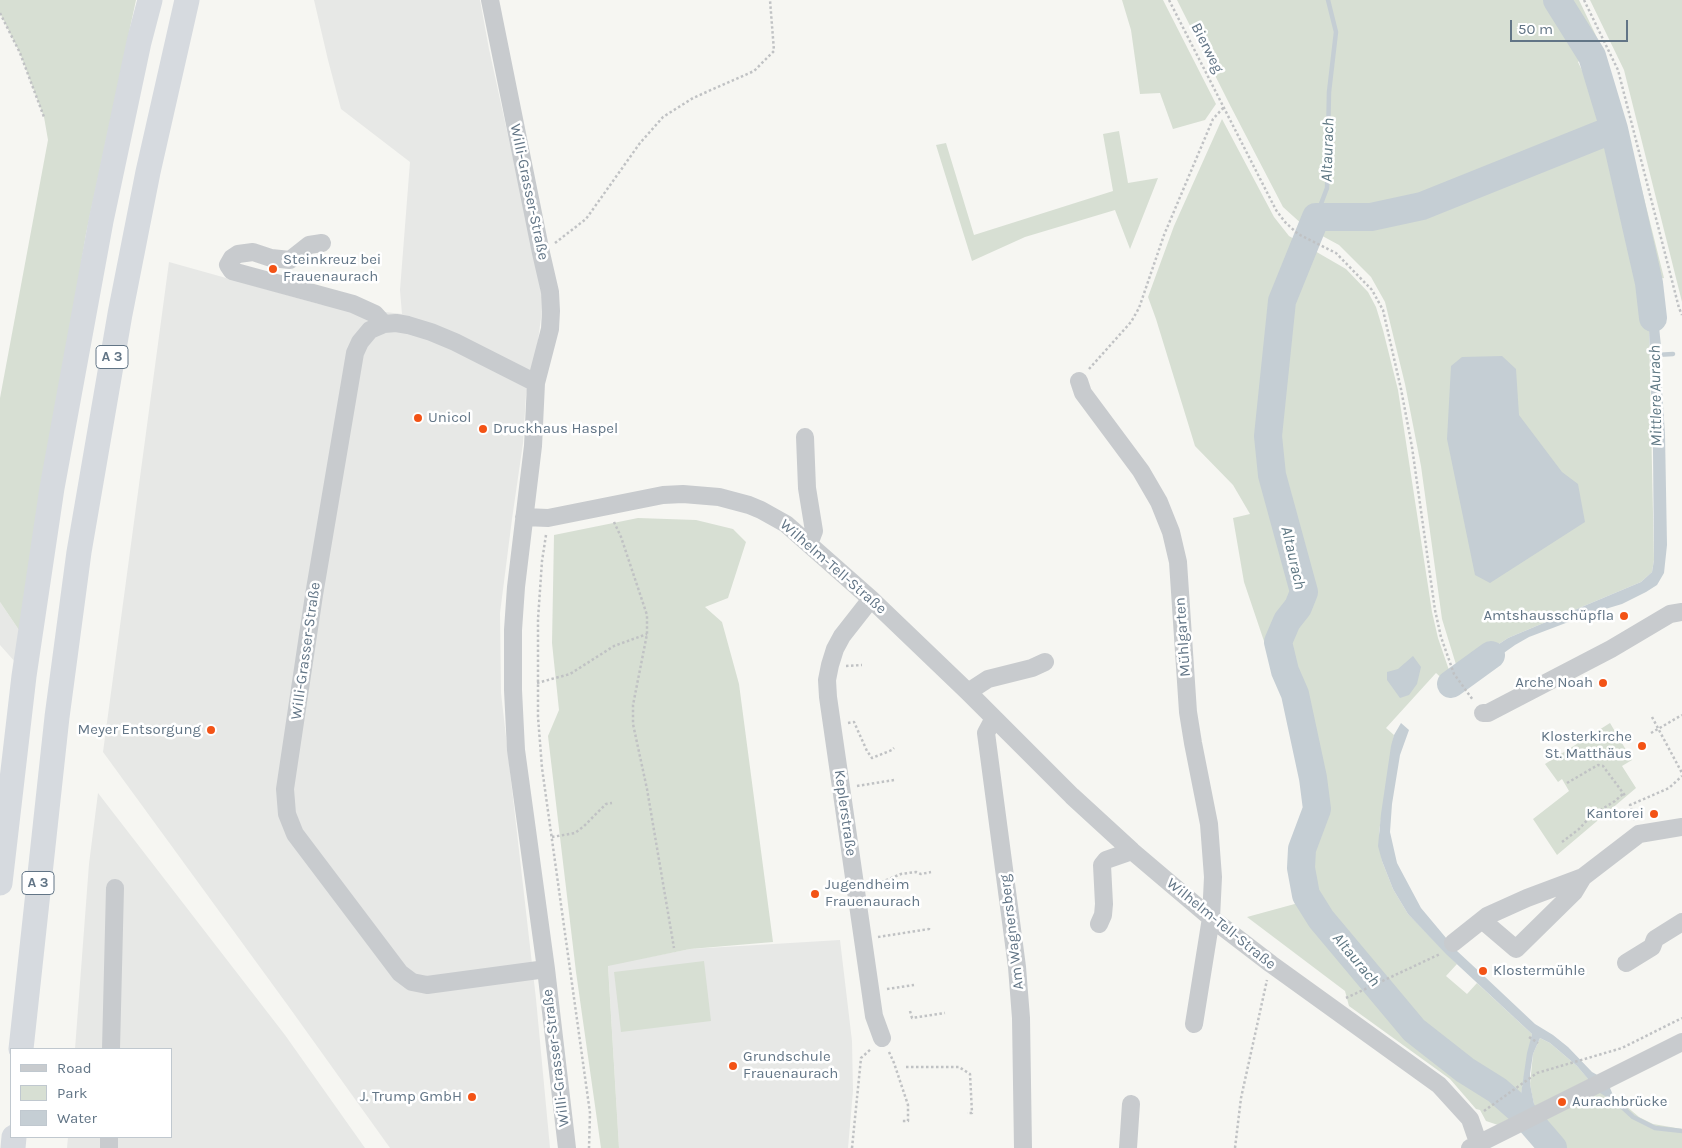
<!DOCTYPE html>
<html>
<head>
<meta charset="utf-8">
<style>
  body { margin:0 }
  #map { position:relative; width:1682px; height:1148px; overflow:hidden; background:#f6f6f2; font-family:Karla,sans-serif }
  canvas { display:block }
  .legend { position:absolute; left:10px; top:1048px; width:162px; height:90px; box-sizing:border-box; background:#fff; border:1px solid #c0c8cf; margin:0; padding:6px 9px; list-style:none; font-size:15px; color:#627586 }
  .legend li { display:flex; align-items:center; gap:10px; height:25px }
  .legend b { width:25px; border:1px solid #c0c8cf }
  .scale { position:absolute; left:1510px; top:20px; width:118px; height:22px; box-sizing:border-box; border:2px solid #627586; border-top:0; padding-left:6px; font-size:15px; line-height:18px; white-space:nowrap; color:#627586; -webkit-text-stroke:4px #fff; paint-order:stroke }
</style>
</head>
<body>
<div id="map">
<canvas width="1682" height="1148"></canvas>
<ul class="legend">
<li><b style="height:6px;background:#c8cbce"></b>Road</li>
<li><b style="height:14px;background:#d7dfd3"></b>Park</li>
<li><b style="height:14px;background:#c5ced4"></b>Water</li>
</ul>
<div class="scale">50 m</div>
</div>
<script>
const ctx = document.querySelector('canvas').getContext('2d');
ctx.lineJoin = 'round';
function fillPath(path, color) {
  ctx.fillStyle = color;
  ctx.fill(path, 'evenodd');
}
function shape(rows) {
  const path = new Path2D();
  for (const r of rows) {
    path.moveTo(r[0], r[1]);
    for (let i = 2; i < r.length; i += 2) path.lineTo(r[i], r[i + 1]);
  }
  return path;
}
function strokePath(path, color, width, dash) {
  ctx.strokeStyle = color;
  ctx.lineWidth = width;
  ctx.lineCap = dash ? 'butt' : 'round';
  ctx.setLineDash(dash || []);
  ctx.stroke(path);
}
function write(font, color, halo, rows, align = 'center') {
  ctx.font = font + ' Karla,sans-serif';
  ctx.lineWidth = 5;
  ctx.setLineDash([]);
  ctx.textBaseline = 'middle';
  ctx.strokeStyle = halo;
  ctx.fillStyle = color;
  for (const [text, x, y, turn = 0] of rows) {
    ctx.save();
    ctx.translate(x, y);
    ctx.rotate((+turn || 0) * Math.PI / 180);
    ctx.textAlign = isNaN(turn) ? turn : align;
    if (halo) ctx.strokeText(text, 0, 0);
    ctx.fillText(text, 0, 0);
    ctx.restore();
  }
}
fillPath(shape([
  [314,0,480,0,489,49,535,259,543,303,537,348,526,395,523,443,512,519,500,613,501,693,536,999,550,1148,390,1148,289,1007,103,752,169,262,319,304,402,314,400,290,410,162,341,109,328,60],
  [0,602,21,633,16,663,0,645],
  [98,793,285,1035,365,1148,67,1148,68,1137,171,1137,171,1049,75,1049,89,864],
  [840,940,852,1041,853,1091,848,1148,619,1148,608,965,690,949]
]), '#e7e8e6');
fillPath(shape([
  [0,0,136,0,86,234,21,633,0,602,0,398,48,140,44,117,20,53,0,13],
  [1122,0,1163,0,1216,104,1205,120,1173,129,1160,93,1140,94,1131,30],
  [1177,0,1579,0,1600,44,1578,62,1607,124,1624,118,1664,278,1645,281,1649,328,1654,560,1652,572,1641,582,1508,638,1458,671,1442,619,1421,466,1405,384,1385,302,1371,277,1339,245,1304,226,1283,207,1231,107],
  [1590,0,1682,0,1682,302,1624,70],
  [1222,119,1274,217,1289,236,1346,269,1368,292,1376,307,1383,330,1398,390,1432,612,1438,638,1451,676,1446,682,1436,673,1386,728,1394,735,1379,832,1382,861,1393,889,1408,914,1457,964,1446,976,1467,994,1477,983,1532,1034,1521,1094,1518,1095,1503,1083,1466,1078,1506,1108,1514,1119,1498,1125,1486,1121,1480,1110,1476,1109,1450,1079,1349,1006,1345,991,1247,917,1302,902,1292,867,1292,854,1309,805,1290,718,1244,582,1233,518,1250,514,1233,485,1195,446,1156,319,1148,297,1174,226],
  [1119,131,1128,183,1158,178,1130,249,1115,210,1025,237,972,261,936,145,946,143,974,235,1113,191,1103,134],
  [638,518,696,520,733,529,746,542,728,598,705,607,722,622,739,684,773,942,690,949,608,966,619,1148,601,1148,576,972,548,736,559,710,552,643,554,535],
  [1610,723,1632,760,1622,766,1636,788,1557,855,1533,819,1569,791,1562,779,1558,782,1545,764],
  [704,961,711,1021,621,1032,614,972],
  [1540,1038,1550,1043,1577,1066,1591,1082,1611,1097,1613,1095,1639,1117,1653,1124,1682,1129,1682,1148,1562,1148,1540,1122,1535,1110,1530,1084,1533,1054]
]), '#d7dfd3');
fillPath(shape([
  [1654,279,1661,346,1661,376,1665,434,1667,545,1664,573,1657,585,1646,592,1622,604,1592,613,1529,637,1515,645,1463,682,1458,671,1508,638,1641,582,1652,572,1654,560,1653,451,1649,328,1645,281],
  [1502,356,1516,369,1519,415,1562,472,1578,484,1585,522,1490,583,1475,575,1447,439,1451,366,1462,357],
  [1413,656,1421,667,1417,684,1409,695,1400,698,1387,680,1387,672,1398,669],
  [1401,723,1409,730,1400,755,1392,804,1390,832,1397,863,1421,908,1457,951,1484,976,1535,1024,1553,1035,1568,1047,1592,1072,1601,1077,1610,1088,1613,1095,1610,1099,1600,1093,1577,1066,1550,1043,1540,1038,1533,1054,1530,1074,1530,1084,1535,1109,1540,1122,1562,1148,1545,1148,1535,1139,1522,1130,1506,1108,1466,1078,1474,1069,1503,1083,1518,1095,1521,1094,1527,1053,1532,1034,1446,954,1408,914,1393,889,1382,861,1378,846,1381,814,1391,746,1394,735]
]), '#c5ced4');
fillPath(shape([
  [1512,1087,1518,1092,1500,1106,1493,1101]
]), '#f6f6f2');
strokePath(shape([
  [1316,217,1327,188,1329,92,1336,32,1328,0],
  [1656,355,1673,354],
  [1608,1094,1633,1117,1655,1128,1682,1131]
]), '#c5ced4', 4.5);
strokePath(shape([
  [1557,0,1592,56,1614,129,1649,283,1653,318],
  [1451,684,1491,655],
  [1553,1148,1522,1112,1497,1090,1465,1070,1414,1030,1321,919,1306,895,1301,868,1302,849,1317,809,1313,778,1295,694,1285,671,1278,642,1287,621,1298,607,1304,592,1272,475,1268,436,1282,301,1316,217,1371,217,1422,206,1614,129]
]), '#c5ced4', 28);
strokePath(shape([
  [1169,0,1276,210,1285,222,1298,234,1336,253,1372,290,1383,310,1401,389,1412,447,1435,610,1441,637,1454,674,1473,700],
  [1584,0,1618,70,1679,308,1682,315],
  [0,13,20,53,44,117],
  [555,243,586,219,640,143,663,117,693,98,754,71,774,51,770,0],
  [1089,369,1131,322,1139,308,1164,235,1213,119,1224,107],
  [614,522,621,537,647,615,647,634,633,705,633,724,647,789,674,948],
  [546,535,542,561,538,619,538,717,542,768,590,1113,589,1148],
  [846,666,862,665],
  [537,683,570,674,614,646,647,634],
  [1652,717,1682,773],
  [848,723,854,722,867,751,872,758,892,750,894,748],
  [1651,733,1682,715],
  [1567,783,1598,765,1603,766,1626,797],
  [857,786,894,780],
  [1635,820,1630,805,1669,788,1682,776],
  [552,837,575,833,584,826,606,804,612,803],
  [1562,842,1579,829,1591,816,1615,801,1624,793],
  [872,886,901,874,916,872,921,874,931,872],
  [878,937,929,929,929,927],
  [887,989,914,985],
  [1346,998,1440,954],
  [910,1011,912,1018,945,1013],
  [1529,1037,1538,1043],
  [889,1052,894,1063,908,1105,908,1121,901,1121],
  [906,1067,959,1067,970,1074,972,1113,967,1113],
  [1484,1111,1537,1073,1622,1048,1682,1018],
  [852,1148,861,1058,871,1049],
  [1235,1148,1241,1098,1267,980]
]), '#c0c2c4', 2.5, [2.5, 2.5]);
strokePath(shape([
  [490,0,541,253,550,292,551,311,550,329,536,383,533,446,516,587,513,630,513,690,516,750,546,969,567,1148],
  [322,243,309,245,290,260,271,258,253,252,238,254,232,258,228,265,232,271,353,304,375,314,384,324],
  [1079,381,1083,393,1141,471,1159,502,1171,532,1178,562,1188,712,1193,743,1209,824,1213,877,1211,918,1194,1024],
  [536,383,455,342,431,332,408,325,396,323,384,324,370,330,360,342,355,353,314,595,285,789,287,814,295,834,400,973,412,982,427,985,546,969],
  [805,437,807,488,814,531,809,544],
  [524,517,548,518,663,495,683,494,719,497,749,505,761,510,786,524,871,599,968,692,1072,796,1132,851,1211,918,1271,964,1439,1085,1470,1119,1480,1148],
  [871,599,842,636,835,649,830,665,827,680,828,697,874,1016,882,1038],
  [968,692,988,679,1032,668,1045,662],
  [1483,713,1488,713,1611,649,1670,614,1682,612],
  [994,718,986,733,1017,967,1021,1018,1023,1148],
  [1482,920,1516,949,1574,892,1583,877],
  [1099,924,1103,915,1104,904,1102,865,1106,860,1132,851],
  [1453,943,1487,916,1527,898,1583,877,1639,834,1682,827],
  [1626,963,1652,947,1655,939,1682,922],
  [111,1049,115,888],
  [109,1148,109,1137],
  [1128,1148,1131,1104],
  [1470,1148,1682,1042]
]), '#c8cbce', 18);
strokePath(shape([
  [0,883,24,676,52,488,101,221,139,42,150,0],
  [21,1049,57,717,79,552,120,314,148,172,187,0],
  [13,1148,14,1137]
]), '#d6dadf', 25);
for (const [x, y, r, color] of [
  [273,269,5,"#f35316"],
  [418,418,5,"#f35316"],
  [483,429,5,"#f35316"],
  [1624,616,5,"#f35316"],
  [1603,683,5,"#f35316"],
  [211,730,5,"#f35316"],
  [1642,746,5,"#f35316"],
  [1654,814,5,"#f35316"],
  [815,894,5,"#f35316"],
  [1483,971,5,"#f35316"],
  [733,1066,5,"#f35316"],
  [472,1097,5,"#f35316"],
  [1562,1102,5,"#f35316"]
]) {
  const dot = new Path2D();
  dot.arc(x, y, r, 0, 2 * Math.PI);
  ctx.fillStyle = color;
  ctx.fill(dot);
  strokePath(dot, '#fff', 2);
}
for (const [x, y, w] of [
  [112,357,32],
  [38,883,32]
]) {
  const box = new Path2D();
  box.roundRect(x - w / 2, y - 11.5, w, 23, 4);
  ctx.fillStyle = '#fff';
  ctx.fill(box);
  strokePath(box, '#627586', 1);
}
write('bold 14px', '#627586', null, [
  ["A 3",112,357],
  ["A 3",38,883]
]);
write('15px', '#627586', '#fff', [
  ["Bierweg",1207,48,63],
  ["Willi-Grasser-Straße",529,192,78],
  ["Wilhelm-Tell-Straße",833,567,41],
  ["Mühlgarten",1183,637,-94],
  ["Willi-Grasser-Straße",306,651,-82],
  ["Keplerstraße",845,813,82],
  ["Wilhelm-Tell-Straße",1221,924,39],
  ["Am Wagnersberg",1012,932,-97],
  ["Willi-Grasser-Straße",556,1058,-97]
]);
write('15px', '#627586', '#fff', [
  ["Steinkreuz bei",283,260],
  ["Frauenaurach",283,277],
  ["Unicol",428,418],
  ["Druckhaus Haspel",493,429],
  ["Amtshausschüpfla",1614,616,"right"],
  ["Arche Noah",1593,683,"right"],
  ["Meyer Entsorgung",201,730,"right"],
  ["Klosterkirche",1632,737,"right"],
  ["St. Matthäus",1632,754,"right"],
  ["Kantorei",1644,814,"right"],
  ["Jugendheim",825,885],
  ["Frauenaurach",825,902],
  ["Klostermühle",1493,971],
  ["Grundschule",743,1057],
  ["Frauenaurach",743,1074],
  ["J. Trump GmbH",462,1097,"right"],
  ["Aurachbrücke",1572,1102]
], 'left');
write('italic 16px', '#5e7783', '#fff', [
  ["Altaurach",1328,150,-88],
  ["Mittlere Aurach",1656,396,-91],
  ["Altaurach",1293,558,77],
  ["Altaurach",1356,960,50]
]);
</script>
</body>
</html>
